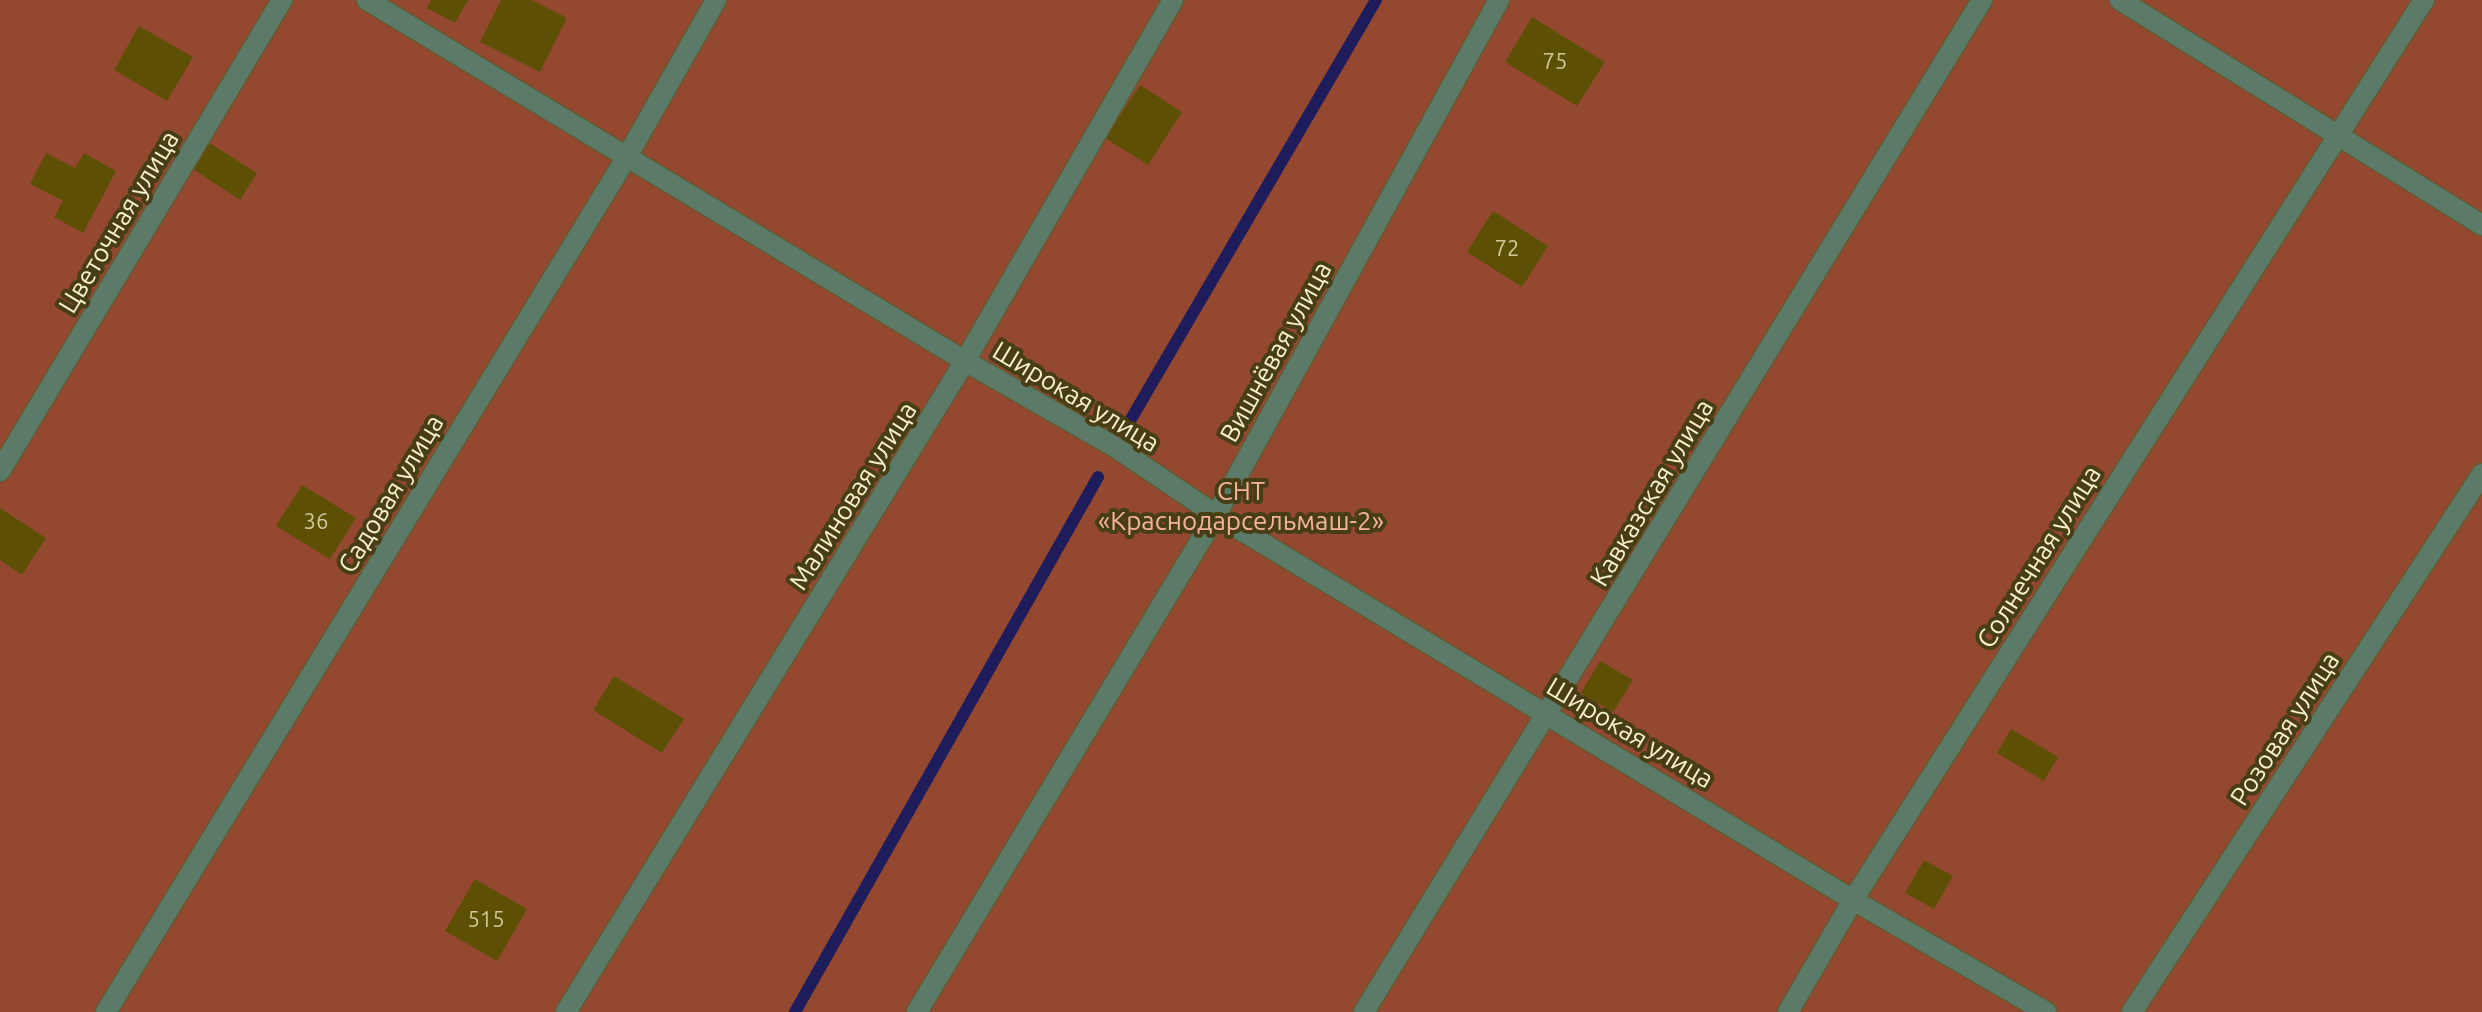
<!DOCTYPE html>
<html>
<head>
<meta charset="utf-8">
<style>
  body { margin:0 }
  canvas { display:block; background:#473e16 }
</style>
</head>
<body>
<canvas width="2482" height="1012"></canvas>
<script>
const ctx = document.querySelector('canvas').getContext('2d');
ctx.lineJoin = 'round';
function fillPath(path, color) {
  ctx.fillStyle = color;
  ctx.fill(path, 'evenodd');
}
function shape(rows) {
  const path = new Path2D();
  for (const r of rows) {
    path.moveTo(r[0], r[1]);
    for (let i = 2; i < r.length; i += 2) path.lineTo(r[i], r[i + 1]);
  }
  return path;
}
function strokePath(path, color, width, dash) {
  ctx.strokeStyle = color;
  ctx.lineWidth = width;
  ctx.lineCap = dash ? 'butt' : 'round';
  ctx.setLineDash(dash || []);
  ctx.stroke(path);
}
function write(font, color, halo, rows, align = 'center') {
  ctx.font = font + ' Ubuntu,sans-serif';
  ctx.lineWidth = 8;
  ctx.setLineDash([]);
  ctx.textBaseline = 'middle';
  ctx.strokeStyle = halo;
  ctx.fillStyle = color;
  for (const [text, x, y, turn = 0] of rows) {
    ctx.save();
    ctx.translate(x, y);
    ctx.rotate((+turn || 0) * Math.PI / 180);
    ctx.textAlign = isNaN(turn) ? turn : align;
    if (halo) ctx.strokeText(text, 0, 0);
    ctx.fillText(text, 0, 0);
    ctx.restore();
  }
}
fillPath(shape([
  [0,0,2482,0,2482,1012,0,1012]
]), '#944830');
strokePath(shape([
  [1131,419,1376,0],
  [795,1012,1098,477]
]), '#1e1c5b', 12);
fillPath(shape([
  [431,0,468,0,455,23,427,8],
  [501,0,532,0,567,18,540,72,480,42],
  [1532,17,1605,62,1577,106,1505,62],
  [139,26,193,57,167,101,114,70],
  [1140,85,1182,112,1148,165,1105,138],
  [208,142,257,173,240,200,190,167],
  [46,153,75,168,84,153,116,171,83,233,54,217,63,201,30,184],
  [1493,211,1548,246,1522,287,1467,252],
  [302,485,356,518,330,559,276,526],
  [0,508,46,538,22,575,0,560],
  [1600,661,1633,680,1613,712,1581,693],
  [614,676,684,719,662,753,593,710],
  [2011,729,2058,757,2044,781,1997,753],
  [1924,860,1953,876,1934,909,1905,893],
  [475,879,527,909,497,961,445,931]
]), '#5d5005');
const minor = shape([
  [367,0,965,361,1115,447,1216,515,1853,900,2046,1012],
  [2120,0,2482,225],
  [0,471,282,0],
  [106,1012,628,155,716,0],
  [566,1012,965,361,1173,0],
  [917,1012,1216,515,1499,0],
  [1364,1012,1982,0],
  [1788,1012,1853,900,2424,0],
  [2132,1012,2482,474]
]);
strokePath(minor, '#635b33', 23);
strokePath(minor, '#5c7a68', 20);
write('22px', '#d2c99a', null, [
  ["75",1555,62],
  ["72",1507,249],
  ["36",316,522],
  ["515",486,920]
]);
write('26px', '#f9f1cc', '#473e16', [
  ["Цветочная улица",119,222,-59],
  ["Вишнёвая улица",1276,352,-61],
  ["Широкая улица",1076,397,31],
  ["Кавказская улица",1652,493,-59],
  ["Садовая улица",391,494,-59],
  ["Малиновая улица",853,496,-58],
  ["Солнечная улица",2039,557,-58],
  ["Розовая улица",2285,729,-57],
  ["Широкая улица",1630,733,31]
]);
write('26px', '#f5b39e', '#473e16', [
  ["СНТ",1241,491],
  ["«Краснодарсельмаш-2»",1241,521]
]);
</script>
</body>
</html>
